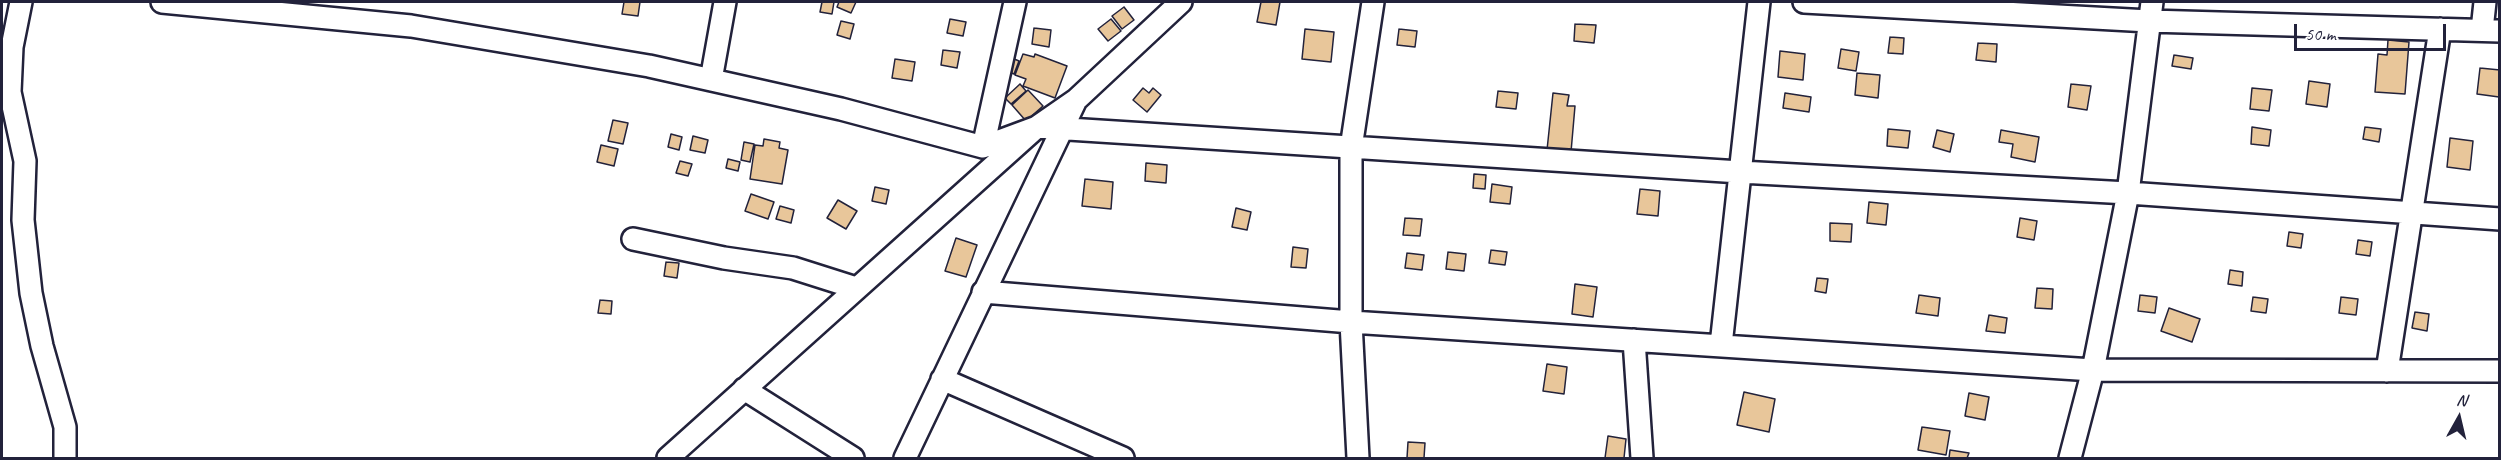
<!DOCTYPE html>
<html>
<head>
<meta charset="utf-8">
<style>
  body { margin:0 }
  #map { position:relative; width:2501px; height:460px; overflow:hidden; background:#fff; font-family:Caveat,sans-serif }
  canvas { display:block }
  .frame { position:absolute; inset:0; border:3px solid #22223b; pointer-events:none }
  .north { position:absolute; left:2429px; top:388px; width:60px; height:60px; -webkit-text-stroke:4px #fff; paint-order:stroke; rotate:8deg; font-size:16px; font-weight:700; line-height:24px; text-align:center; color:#22223b }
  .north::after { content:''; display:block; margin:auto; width:21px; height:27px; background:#22223b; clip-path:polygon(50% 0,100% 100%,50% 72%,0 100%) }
  .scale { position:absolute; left:2294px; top:24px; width:152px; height:27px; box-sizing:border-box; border:3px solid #22223b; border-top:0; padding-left:8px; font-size:18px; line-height:21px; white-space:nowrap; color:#22223b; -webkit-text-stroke:4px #fff; paint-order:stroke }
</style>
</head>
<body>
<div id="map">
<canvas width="2501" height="460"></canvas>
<div class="frame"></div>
<div class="north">N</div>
<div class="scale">50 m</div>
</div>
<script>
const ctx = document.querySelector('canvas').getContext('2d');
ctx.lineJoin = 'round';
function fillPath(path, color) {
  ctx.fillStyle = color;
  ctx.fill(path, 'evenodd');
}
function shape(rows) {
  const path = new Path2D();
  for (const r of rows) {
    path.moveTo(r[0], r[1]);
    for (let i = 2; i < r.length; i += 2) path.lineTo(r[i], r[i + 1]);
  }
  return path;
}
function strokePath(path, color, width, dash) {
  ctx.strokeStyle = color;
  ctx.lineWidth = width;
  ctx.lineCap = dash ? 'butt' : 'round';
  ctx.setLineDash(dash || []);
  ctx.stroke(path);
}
const building = shape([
  [624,2,640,2,638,16,622,14,624,2],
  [822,2,834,2,832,14,820,12,822,2],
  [839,2,856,2,851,13,837,7,839,2],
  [1261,2,1280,2,1276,25,1257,22,1261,2],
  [1124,7,1134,20,1122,29,1112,16,1124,7],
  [950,19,966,22,963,36,947,33,950,19],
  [1111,19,1121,31,1108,41,1098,29,1111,19],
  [841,21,854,24,850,39,837,35,841,21],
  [1575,24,1596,25,1594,43,1574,41,1575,24],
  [1034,28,1051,30,1049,47,1032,44,1034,28],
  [1305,29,1334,32,1331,62,1302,59,1305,29],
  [1399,29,1417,31,1415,47,1397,45,1399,29],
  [1890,37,1904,38,1903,54,1888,53,1890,37],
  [2388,40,2409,42,2405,94,2375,92,2378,54,2387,55,2388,40],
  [1978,43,1997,44,1996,62,1976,60,1978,43],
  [1841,49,1859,52,1856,71,1838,68,1841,49],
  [943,50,960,52,957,68,941,65,943,50],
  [1780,51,1805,54,1803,80,1778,77,1780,51],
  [1023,54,1034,57,1035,54,1067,66,1055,98,1023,86,1026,79,1015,75,1023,54],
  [2174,55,2193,58,2191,69,2172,66,2174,55],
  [1012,58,1019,61,1014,74,1007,71,1012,58],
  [895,59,915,62,912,81,892,78,895,59],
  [2480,68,2500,70,2499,97,2477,94,2480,68],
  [1857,73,1880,75,1878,98,1855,95,1857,73],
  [2309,81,2330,84,2327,107,2306,104,2309,81],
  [1020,84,1026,91,1011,104,1005,98,1020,84],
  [2071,84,2091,86,2087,110,2068,107,2071,84],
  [1143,88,1149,93,1153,88,1161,95,1147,112,1133,100,1143,88],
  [2252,88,2272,90,2269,111,2250,109,2252,88],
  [1028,90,1043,106,1026,121,1012,105,1028,90],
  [1498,91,1518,93,1516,109,1496,107,1498,91],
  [1553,93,1569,95,1567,106,1575,106,1571,152,1547,150,1553,93],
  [1785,93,1811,97,1809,112,1783,108,1785,93],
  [613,120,628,123,623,144,608,141,613,120],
  [2252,127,2271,130,2269,146,2251,144,2252,127],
  [2365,127,2381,129,2379,142,2363,139,2365,127],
  [1888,129,1910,131,1908,148,1887,146,1888,129],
  [1937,130,1954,134,1950,152,1933,147,1937,130],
  [2001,130,2039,137,2035,162,2011,157,2013,144,1999,142,2001,130],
  [671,134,682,137,679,150,668,147,671,134],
  [693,136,708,140,705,153,690,150,693,136],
  [2450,138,2473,141,2470,170,2447,167,2450,138],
  [764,139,780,142,779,148,788,150,782,184,750,179,755,145,763,146,764,139],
  [744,142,754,144,750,162,741,160,744,142],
  [601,145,618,149,614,166,597,162,601,145],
  [728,159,740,162,738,171,726,168,728,159],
  [680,161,692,164,688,176,676,173,680,161],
  [1146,163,1167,165,1166,183,1145,181,1146,163],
  [1474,174,1486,175,1485,189,1473,188,1474,174],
  [1085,179,1113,182,1111,209,1082,206,1085,179],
  [1492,184,1512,187,1510,204,1490,202,1492,184],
  [875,187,889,190,886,204,872,201,875,187],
  [1640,189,1660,191,1658,216,1637,214,1640,189],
  [751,194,774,202,768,219,745,211,751,194],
  [838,200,857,211,846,229,827,218,838,200],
  [1869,202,1888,204,1886,225,1867,223,1869,202],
  [780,206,794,210,791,223,776,219,780,206],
  [1236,208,1251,212,1247,230,1232,227,1236,208],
  [1405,218,1422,219,1420,236,1403,235,1405,218],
  [2020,218,2037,221,2034,240,2017,237,2020,218],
  [1830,223,1852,224,1851,242,1830,241,1830,223],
  [2289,232,2303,234,2301,248,2287,246,2289,232],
  [956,238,977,245,966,277,945,271,956,238],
  [2358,240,2372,242,2370,256,2356,254,2358,240],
  [1293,247,1308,249,1306,268,1291,267,1293,247],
  [1491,250,1507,252,1505,265,1489,263,1491,250],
  [1448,252,1466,254,1464,271,1446,269,1448,252],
  [1407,253,1424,255,1422,270,1405,268,1407,253],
  [666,262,679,263,677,278,664,276,666,262],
  [2230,270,2243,272,2242,286,2228,284,2230,270],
  [1817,278,1828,279,1826,293,1815,291,1817,278],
  [1575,284,1597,287,1593,317,1572,314,1575,284],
  [2037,288,2053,289,2052,309,2035,308,2037,288],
  [1919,295,1940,298,1938,316,1916,313,1919,295],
  [2140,295,2157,297,2155,313,2138,311,2140,295],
  [2253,297,2268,299,2266,313,2251,311,2253,297],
  [2341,297,2358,299,2356,315,2339,313,2341,297],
  [600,300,612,301,611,314,598,313,600,300],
  [2169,308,2200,319,2192,342,2161,331,2169,308],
  [2415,312,2429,314,2427,331,2412,328,2415,312],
  [1989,315,2007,318,2005,333,1986,331,1989,315],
  [1547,364,1567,367,1564,394,1543,391,1547,364],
  [1744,392,1775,399,1769,432,1737,425,1744,392],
  [1969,393,1989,397,1985,420,1965,416,1969,393],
  [1922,427,1950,431,1946,455,1918,450,1922,427],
  [1608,436,1626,439,1624,458,1605,458,1608,436],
  [1408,442,1425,443,1424,458,1407,458,1408,442],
  [1950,450,1969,453,1967,458,1949,458,1950,450]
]);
fillPath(building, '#e8c69a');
strokePath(building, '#22223b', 1.5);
const street = shape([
  [21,2,12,47,10,92,25,161,23,220,31,293,42,346,65,427,65,458],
  [162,2,411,26,649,66,841,109,983,147],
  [1015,2,983,147,1037,127,1740,172,2128,193,2500,219],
  [1804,2,2149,21,2500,31],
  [2482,30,2485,2],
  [711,80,725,2],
  [633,239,724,258,793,268,856,288],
  [983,292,1351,322,2093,370,2500,371],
  [1634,340,1642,458],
  [1721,345,1759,2],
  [2387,371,2440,29],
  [942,379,1123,458],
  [744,389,853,458],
  [668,458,1037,127,1076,100],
  [905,458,1076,100,1181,2],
  [1358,458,1351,322,1351,148,1373,2],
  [2070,458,2093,370,2128,193,2152,2]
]);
strokePath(street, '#22223b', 26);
strokePath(street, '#fff', 21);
</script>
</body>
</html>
